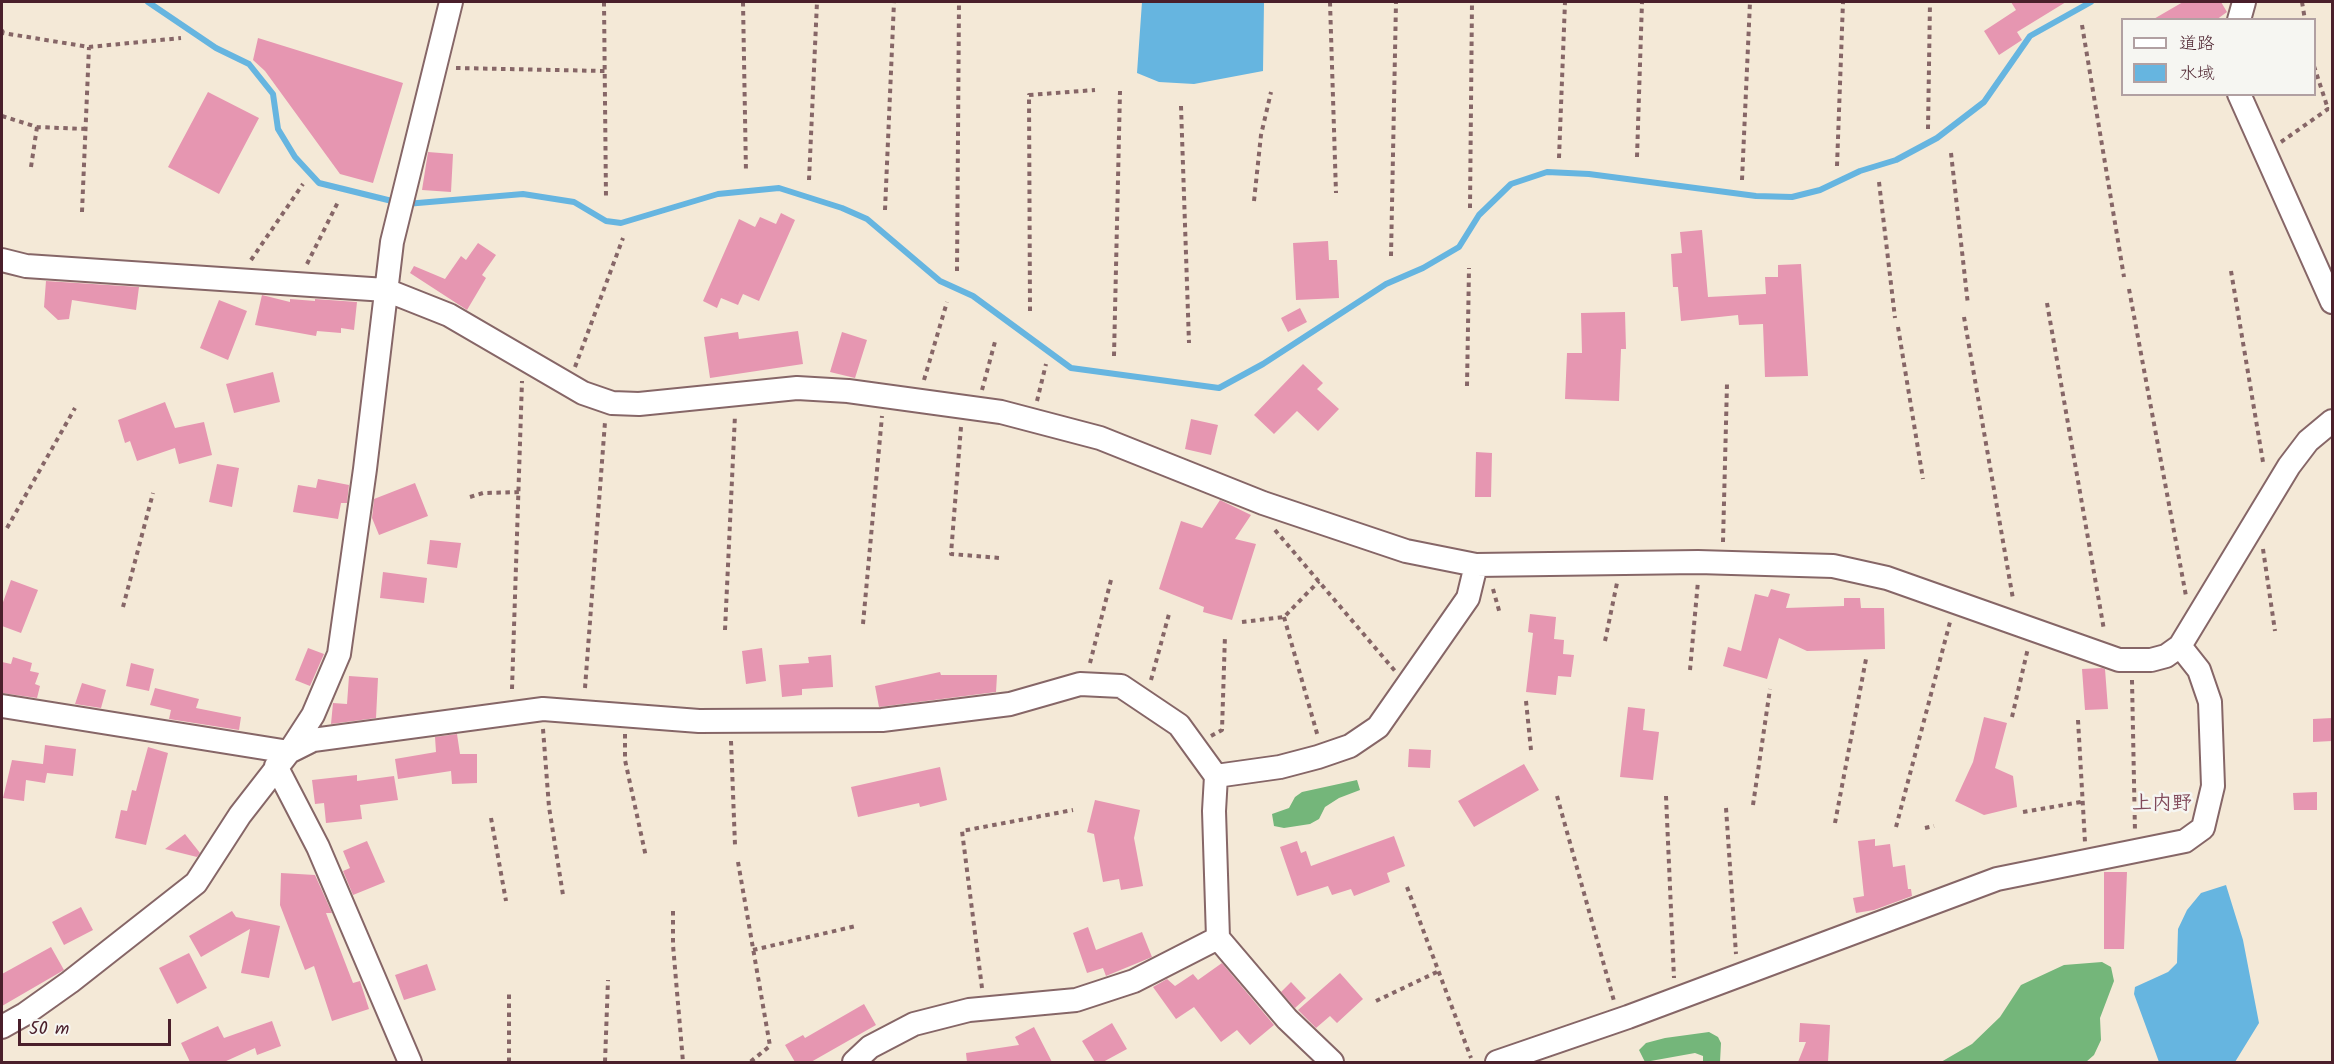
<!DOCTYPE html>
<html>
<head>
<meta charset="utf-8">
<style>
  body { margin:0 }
  #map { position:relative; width:2334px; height:1064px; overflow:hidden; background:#f4e9d7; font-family:Kalam,"Klee One",sans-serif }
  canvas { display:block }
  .frame { position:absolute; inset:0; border:3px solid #4a1f2b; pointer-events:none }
  .legend { position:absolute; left:2121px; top:18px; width:195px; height:78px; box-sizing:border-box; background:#f6f6f2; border:2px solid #b1a0a2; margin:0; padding:8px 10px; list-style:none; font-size:18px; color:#4a1f2b }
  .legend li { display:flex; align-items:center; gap:12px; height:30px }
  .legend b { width:30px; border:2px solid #b1a0a2 }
  .scale { position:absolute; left:18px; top:1019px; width:153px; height:27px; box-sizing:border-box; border:3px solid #4a1f2b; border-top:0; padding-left:8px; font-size:18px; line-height:21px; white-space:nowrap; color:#4a1f2b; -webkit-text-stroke:4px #f6f6f2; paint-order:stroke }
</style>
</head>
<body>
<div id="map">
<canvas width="2334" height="1064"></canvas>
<div class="frame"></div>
<ul class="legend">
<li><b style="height:8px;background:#fff"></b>道路</li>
<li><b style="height:16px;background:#66b5e0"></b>水域</li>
</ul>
<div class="scale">50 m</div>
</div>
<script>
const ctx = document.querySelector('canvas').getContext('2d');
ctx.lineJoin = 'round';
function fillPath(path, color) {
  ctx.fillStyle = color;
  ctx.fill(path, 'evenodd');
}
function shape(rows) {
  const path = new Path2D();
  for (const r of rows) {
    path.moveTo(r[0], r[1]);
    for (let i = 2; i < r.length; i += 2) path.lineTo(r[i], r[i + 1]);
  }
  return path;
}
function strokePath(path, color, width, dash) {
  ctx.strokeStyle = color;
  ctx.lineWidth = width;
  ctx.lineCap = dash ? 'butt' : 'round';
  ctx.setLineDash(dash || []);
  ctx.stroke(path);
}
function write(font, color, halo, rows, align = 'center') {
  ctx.font = font + ' Kalam,"Klee One",sans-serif';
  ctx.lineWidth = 5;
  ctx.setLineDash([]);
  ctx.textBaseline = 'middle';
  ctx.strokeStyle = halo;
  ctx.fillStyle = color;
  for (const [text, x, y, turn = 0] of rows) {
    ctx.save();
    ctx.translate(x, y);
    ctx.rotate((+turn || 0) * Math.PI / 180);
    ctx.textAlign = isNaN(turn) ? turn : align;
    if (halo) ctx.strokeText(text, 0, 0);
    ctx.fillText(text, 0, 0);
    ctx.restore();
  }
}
fillPath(shape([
  [1357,780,1360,790,1339,798,1325,807,1319,819,1310,824,1284,828,1274,826,1272,814,1289,808,1295,797,1302,792],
  [2102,962,2111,967,2114,981,2100,1018,2101,1040,2094,1055,2086,1062,1941,1062,1972,1044,2000,1017,2021,985,2064,965],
  [1709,1032,1718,1037,1721,1043,1720,1062,1703,1062,1703,1056,1695,1053,1645,1062,1639,1050,1646,1043,1665,1038]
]), '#74b67a');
fillPath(shape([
  [1142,2,1264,2,1263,71,1194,84,1159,82,1137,73],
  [2226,885,2243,940,2259,1023,2235,1062,2159,1062,2134,994,2135,987,2168,972,2177,963,2178,929,2187,910,2201,893]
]), '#66b5e0');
strokePath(shape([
  [148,2,216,48,249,64,273,94,278,129,295,157,319,183,396,202],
  [406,204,523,194,574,202,606,221,621,223,718,194,779,188,842,208,867,219,940,281,973,296,1071,368,1219,388,1263,364,1386,284,1423,268,1459,247,1479,215,1511,184,1547,172,1589,174,1756,196,1792,197,1820,190,1860,171,1896,160,1937,138,1984,102,2030,36,2091,2]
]), '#66b5e0', 6);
fillPath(shape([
  [2011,2,2066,2,2017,32,2022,40,1999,55,1984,31,2016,10],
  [2183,2,2221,2,2227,12,2216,20,2152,20],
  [258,38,403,83,373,183,340,174,265,71,253,60],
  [208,92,259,118,219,194,168,167],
  [428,152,453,154,451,192,422,190],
  [781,213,795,220,759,301,743,294,738,305,721,298,717,308,703,301,739,219,755,227,760,217,776,224],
  [1702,230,1708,297,1766,294,1765,277,1778,277,1778,265,1801,264,1808,376,1765,377,1763,324,1739,325,1738,315,1681,321,1678,287,1673,287,1671,254,1682,253,1680,232],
  [1328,241,1329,260,1337,260,1339,298,1296,300,1293,243],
  [478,243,496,255,482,275,486,278,467,310,410,273,414,266,445,279,461,256,466,260],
  [46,281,139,287,136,310,72,300,69,319,58,320,44,307],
  [262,295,290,302,290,299,315,301,315,299,357,302,354,330,341,328,341,333,317,331,316,336,255,325],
  [219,300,247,311,228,360,200,348],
  [1300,308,1307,322,1288,332,1281,318],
  [1625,312,1626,349,1621,349,1619,401,1565,399,1567,353,1582,353,1581,313],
  [798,331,803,364,710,378,704,337,738,332,739,339],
  [842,332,867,340,855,378,830,372],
  [1303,364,1323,383,1317,389,1339,409,1318,431,1297,411,1274,434,1254,415],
  [273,372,280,402,234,413,226,384],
  [165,402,175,428,204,422,212,455,179,464,175,448,137,461,130,441,125,443,118,420],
  [1191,419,1218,425,1211,455,1185,449],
  [1476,452,1492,453,1491,497,1475,497],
  [217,464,239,468,232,507,209,502],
  [318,479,349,485,347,503,341,503,338,519,293,512,298,485,316,488],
  [415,483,428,516,379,535,372,518,374,499],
  [1220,500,1251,515,1235,539,1256,544,1232,620,1203,612,1204,607,1159,589,1181,521,1202,528],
  [430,540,461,543,457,568,427,564],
  [383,572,427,578,424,603,380,598],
  [11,580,38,590,21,633,2,626,2,605],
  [1771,589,1790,594,1786,608,1844,606,1844,598,1860,598,1861,608,1884,608,1885,649,1807,651,1779,638,1767,679,1723,666,1728,647,1741,651,1755,594,1768,597],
  [1530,614,1556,617,1554,639,1564,640,1563,654,1574,655,1571,677,1558,676,1556,695,1526,692,1533,633,1528,632],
  [308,648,324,654,310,686,295,680],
  [762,648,766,681,746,684,742,651],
  [831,655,833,687,802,689,802,695,782,697,779,665,809,663,808,657],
  [13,657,32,663,30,671,39,673,35,684,40,686,37,698,2,693,2,662,11,664],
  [131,663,154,669,149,691,126,686],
  [2102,668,2105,669,2108,709,2085,710,2082,669],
  [940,672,941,675,997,675,996,692,879,707,875,686],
  [349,676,378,678,376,718,331,724,333,703,347,704],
  [82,683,106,690,101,708,75,704],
  [155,688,199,699,196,708,241,717,239,730,169,719,171,710,150,705],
  [1628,707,1645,709,1643,730,1659,732,1653,780,1620,777],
  [1984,717,2007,723,1995,768,2013,776,2017,807,1984,815,1955,801,1973,762],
  [2332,718,2332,741,2313,742,2313,719],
  [457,734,460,754,477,754,477,783,452,784,451,771,398,779,395,759,436,752,435,737],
  [45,745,76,749,73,776,47,773,45,783,26,780,24,801,3,798,12,760,43,764],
  [148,747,168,753,146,845,115,838,121,810,127,811,132,790,136,791],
  [1409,749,1431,750,1430,768,1408,767],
  [1524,764,1539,790,1474,827,1458,801],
  [940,767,947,800,920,807,919,803,858,817,851,787],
  [357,775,357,781,394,776,398,800,360,805,362,819,326,823,324,803,315,804,312,780],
  [2317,792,2317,810,2294,810,2293,793],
  [1095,800,1140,810,1134,838,1143,886,1121,890,1119,879,1103,882,1094,834,1087,832],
  [185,834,200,853,197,857,165,849],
  [1394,836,1405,866,1387,873,1390,882,1354,896,1351,889,1332,895,1328,886,1297,896,1280,847,1297,841,1301,853,1306,851,1311,866],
  [1875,839,1875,846,1890,844,1893,867,1905,865,1908,889,1911,889,1912,896,1874,910,1856,913,1853,898,1864,896,1858,841],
  [367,841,385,882,353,895,343,871,350,868,343,851],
  [2104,872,2127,872,2124,949,2104,949],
  [281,873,315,875,332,913,326,913,353,983,360,981,369,1009,332,1021,314,966,305,970,280,905],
  [81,907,93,930,64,945,52,922],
  [232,911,236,917,280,926,269,978,241,973,250,929,201,957,189,936],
  [1088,927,1096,950,1142,932,1152,957,1106,976,1103,968,1087,973,1073,933],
  [51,947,64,970,2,1006,2,974],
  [189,953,207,988,177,1004,159,968],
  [1222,963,1274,1025,1250,1045,1237,1030,1221,1042,1194,1007,1176,1019,1153,987,1167,979,1175,986,1193,974,1198,980],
  [427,964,436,990,404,1000,395,975],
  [1340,973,1363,999,1337,1023,1330,1016,1316,1028,1298,1010],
  [1291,982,1306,998,1295,1008,1281,992],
  [864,1004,876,1025,811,1062,795,1062,785,1045,803,1035,805,1038],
  [272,1021,281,1046,257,1055,255,1048,224,1062,190,1062,181,1043,218,1026,224,1038],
  [1112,1023,1127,1049,1103,1062,1095,1062,1082,1041],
  [1800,1023,1830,1025,1828,1062,1798,1062,1806,1042,1799,1042],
  [1034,1027,1052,1062,967,1062,966,1053,1019,1045,1015,1037]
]), '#e696b1');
const minor = shape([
  [2239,20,2244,2],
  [2239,94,2332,302],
  [2,260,26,266,386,290,449,315,583,393,612,403,639,404,797,388,848,391,1001,412,1100,438,1263,503,1406,551,1476,565,1698,562,1833,566,1887,578,2119,660,2151,660,2166,656,2180,646,2289,466,2308,441,2332,421],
  [2,706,289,752,313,740,543,709,699,721,882,720,1010,704,1080,684,1121,686,1179,725,1216,776,1214,811,1218,938,1287,1019,1332,1062],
  [276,766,318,847,410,1062],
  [1216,776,1280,767,1318,757,1350,746,1378,727,1468,598,1476,565],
  [2,1027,25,1014,70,982,196,883,240,815,289,752,313,715,339,654,365,469,392,242,451,2],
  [854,1062,870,1047,914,1024,969,1010,1076,1000,1134,981,1218,938],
  [1497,1062,1628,1017,1997,879,2185,841,2203,828,2213,786,2210,702,2199,670,2180,646]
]);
strokePath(minor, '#866667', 26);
strokePath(shape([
  [604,2,606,198],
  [743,2,746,173],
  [1330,2,1336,193],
  [2302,2,2305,20],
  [2082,25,2124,277],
  [2,30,3,33,89,47,181,38],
  [2314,66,2328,109],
  [456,68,605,71],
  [1181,106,1189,343],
  [2,116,37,127,86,129],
  [1928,129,1930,2],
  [2281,142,2328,109,2332,109],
  [1951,153,1968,305],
  [1637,157,1642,2],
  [1559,158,1565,2],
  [1837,166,1843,2],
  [31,167,37,127],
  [809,180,817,2],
  [1742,180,1750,2],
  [1879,182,1895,318],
  [1254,201,1261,135,1271,92],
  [1470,208,1472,2],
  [885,210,894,2],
  [82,212,89,47],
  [1391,256,1396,2],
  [251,260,303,184],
  [307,264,339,200],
  [957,271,959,2],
  [2231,271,2263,462],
  [2129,289,2186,596],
  [2047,303,2104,630],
  [1030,311,1029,95,1095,90],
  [1964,317,2013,599],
  [1898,327,1923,479],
  [1114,356,1120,91],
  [575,367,623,238],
  [924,380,947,302],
  [1467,386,1469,268],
  [982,390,996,338],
  [1037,401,1046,364],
  [961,427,951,554,1000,558],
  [470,497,483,493,519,492],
  [7,528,75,408],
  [1275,530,1395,671],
  [1723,542,1727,384],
  [2263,549,2275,631],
  [1493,589,1500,614],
  [123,607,153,493],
  [1284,617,1318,737],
  [1242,622,1284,617,1319,581],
  [863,624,882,416],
  [725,630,735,415],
  [1605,641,1617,583],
  [1090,663,1111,580],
  [1690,670,1698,581],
  [1151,680,1169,614],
  [2132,680,2135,832],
  [585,688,605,422],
  [512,689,522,381],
  [1526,701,1531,750],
  [2012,717,2028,648],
  [2078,720,2085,842],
  [543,729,549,807,563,895],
  [625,734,625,760,646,857],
  [1211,736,1222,730,1225,635],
  [731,741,735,845],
  [1557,796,1614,1001],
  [1666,796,1674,978],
  [1753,805,1770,689],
  [1726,808,1736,954],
  [2023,812,2081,802],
  [491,818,506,901],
  [1835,823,1866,659],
  [1896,827,1950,622],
  [1925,828,1934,826],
  [738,862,770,1046,750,1062],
  [1407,887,1471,1058],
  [673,911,673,945,683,1062],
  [753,950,856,926],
  [982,988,962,831,1073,810],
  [1376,1001,1439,971],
  [509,1062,509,990],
  [605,1062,608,980]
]), '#866667', 4, [4.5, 4.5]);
strokePath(minor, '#fff', 22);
write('bold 20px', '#81495a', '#f6f6f2', [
  ["上内野",2162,806]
]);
</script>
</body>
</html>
